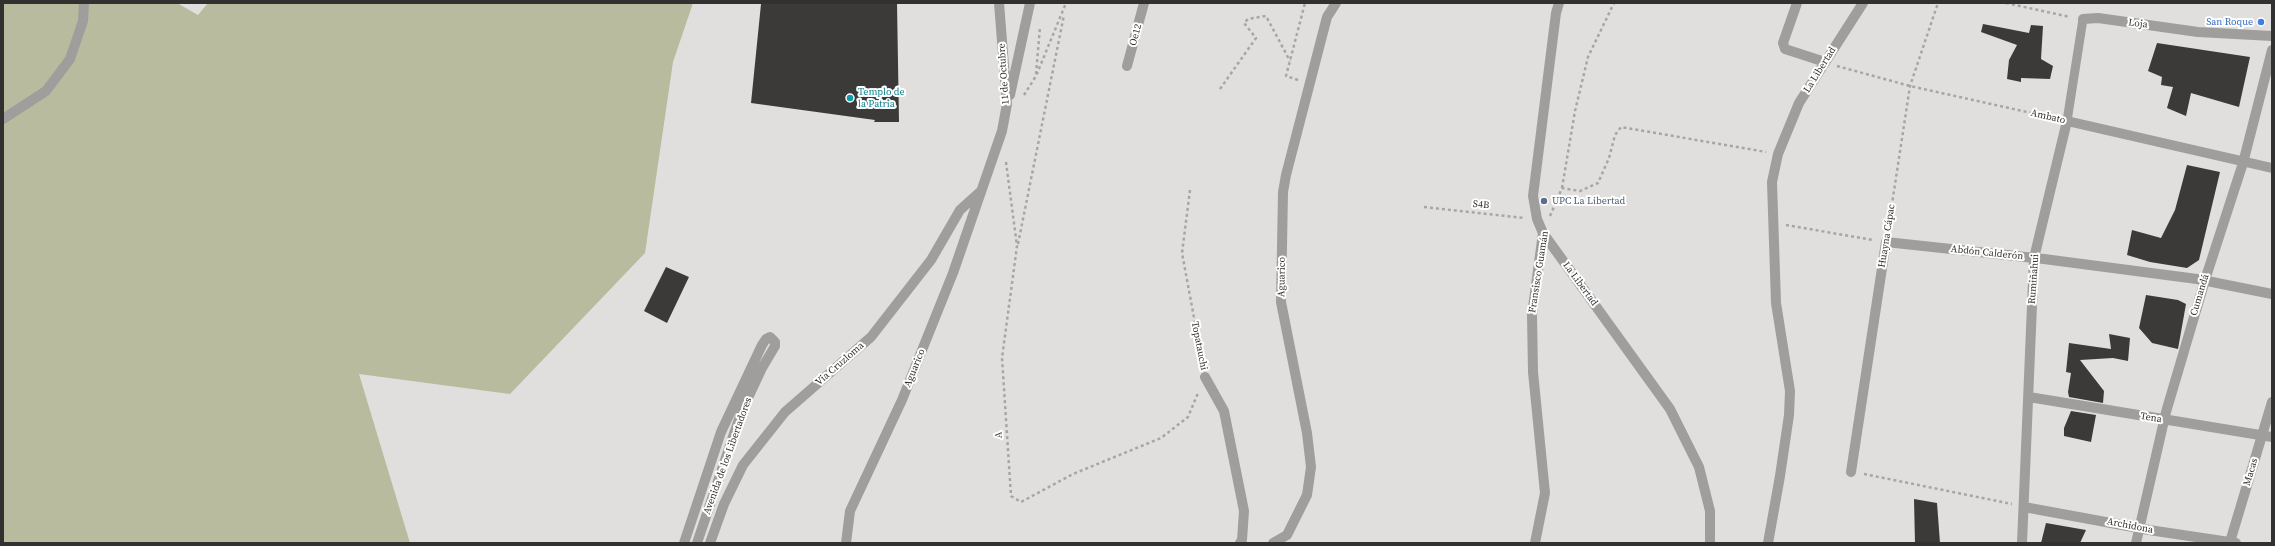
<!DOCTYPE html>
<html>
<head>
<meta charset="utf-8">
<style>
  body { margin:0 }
  #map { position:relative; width:2275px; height:546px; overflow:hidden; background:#e1dfdd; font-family:"Source Serif 4",serif }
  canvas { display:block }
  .frame { position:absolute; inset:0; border:4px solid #323130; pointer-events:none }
</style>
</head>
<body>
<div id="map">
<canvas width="2275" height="546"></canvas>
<div class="frame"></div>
</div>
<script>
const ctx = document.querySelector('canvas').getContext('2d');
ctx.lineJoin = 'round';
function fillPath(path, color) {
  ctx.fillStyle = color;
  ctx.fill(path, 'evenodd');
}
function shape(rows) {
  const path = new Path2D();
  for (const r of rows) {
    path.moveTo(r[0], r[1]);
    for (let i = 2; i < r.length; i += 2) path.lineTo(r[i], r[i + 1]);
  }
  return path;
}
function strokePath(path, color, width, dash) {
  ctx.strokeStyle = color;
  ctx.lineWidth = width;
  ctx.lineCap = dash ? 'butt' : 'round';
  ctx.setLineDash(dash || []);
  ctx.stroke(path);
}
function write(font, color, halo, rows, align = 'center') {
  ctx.font = font + ' "Source Serif 4",serif';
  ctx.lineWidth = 4;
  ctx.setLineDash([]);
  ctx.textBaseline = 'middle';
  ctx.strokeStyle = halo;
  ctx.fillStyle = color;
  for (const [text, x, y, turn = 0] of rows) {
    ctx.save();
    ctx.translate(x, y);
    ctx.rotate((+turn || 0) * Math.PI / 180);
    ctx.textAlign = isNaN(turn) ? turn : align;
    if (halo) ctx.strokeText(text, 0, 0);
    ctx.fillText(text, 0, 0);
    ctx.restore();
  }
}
fillPath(shape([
  [3,3,177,3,198,15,208,3,693,3,673,62,645,253,510,394,359,374,410,543,3,543]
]), '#b8bb9d');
fillPath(shape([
  [788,3,897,3,899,122,874,122,875,120,751,103,761,4],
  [1983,24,2029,33,2031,25,2043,26,2041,59,2053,66,2050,79,2021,78,2021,82,2007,79,2009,60,2017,45,1981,32],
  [2157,43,2250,57,2239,107,2191,93,2186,116,2167,108,2173,87,2161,85,2162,77,2148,71],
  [2187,165,2220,172,2199,260,2187,268,2150,262,2127,255,2132,230,2161,238,2175,210],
  [666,267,689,277,667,323,644,311],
  [2146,295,2178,300,2186,304,2178,349,2152,343,2139,328],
  [2109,334,2130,338,2128,361,2113,358,2080,360,2104,391,2103,403,2069,397,2068,392,2071,373,2066,372,2069,343,2111,349],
  [2071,411,2096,415,2091,442,2064,436,2064,428],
  [1914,499,1937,503,1940,543,1915,543],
  [2046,523,2086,530,2080,543,2041,543]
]), '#3c3a38');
strokePath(shape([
  [2006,3,2070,17],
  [1837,66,1910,86,2054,118],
  [1036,74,1040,27],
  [1298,80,1286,76,1305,3],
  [1220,89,1256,38,1244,23,1248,19,1266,16,1290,61],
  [1024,95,1036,76,1066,3],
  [1006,162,1017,246,1002,358,1011,496,1021,502,1073,474,1161,438,1188,417,1198,393],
  [1562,188,1575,111,1588,57,1614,3],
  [1190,190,1182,253,1203,366],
  [1424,207,1524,218],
  [1550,216,1562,188,1580,191,1598,183,1609,158,1615,135,1621,127,1766,152],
  [1786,225,1873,240],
  [1888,230,1910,86,1938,3],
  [1018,244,1064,15],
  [1864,474,2012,504]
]), '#a8a6a5', 2.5, [3, 3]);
strokePath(shape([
  [2067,121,2083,19]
]), '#9f9e9d', 9);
strokePath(shape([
  [1559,3,1556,13,1533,196,1537,219,1543,233,1670,409,1699,467,1710,511,1710,543],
  [1797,3,1783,43,1785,49,1825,62],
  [2083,19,2098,18,2198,32,2272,36],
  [1127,66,1144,3],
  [1010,95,1030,3],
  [3,119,46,91,70,59,83,21,84,3],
  [1205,377,1224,411,1244,511,1242,540,1240,543],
  [2029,397,2272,437],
  [1851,472,1886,242,2044,259,2197,279,2272,294],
  [2024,507,2149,530,2236,543],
  [2230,542,2272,402],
  [684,543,721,432,762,345,766,339,770,337,775,342,775,346,762,368,741,413,697,543],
  [710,543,724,504,743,465,785,412,871,337,931,260,960,210,980,192],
  [846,543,850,511,902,400,953,273,1002,131,1007,104,999,3],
  [1273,543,1287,535,1307,495,1311,467,1307,433,1281,302,1283,192,1286,175,1327,17,1336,3],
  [1535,543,1545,493,1533,372,1532,315,1543,233],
  [1768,543,1780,476,1789,415,1790,391,1776,303,1772,182,1778,154,1799,103,1863,3],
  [2022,543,2034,258,2067,121,2272,168],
  [2136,543,2166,412,2205,280,2243,163,2272,50]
]), '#9f9e9d', 10);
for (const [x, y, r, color] of [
  [2261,22,4,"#3f7fe0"],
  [850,98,4,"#0f9aa8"],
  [1544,201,4,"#5c6f8a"]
]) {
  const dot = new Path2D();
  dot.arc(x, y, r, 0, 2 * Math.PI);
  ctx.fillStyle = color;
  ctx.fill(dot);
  strokePath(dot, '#fff', 1.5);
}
write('10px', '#366cbe', '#fff', [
  ["San Roque",2253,22]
], 'right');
write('10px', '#323130', '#fff', [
  ["Loja",2138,24,7],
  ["Oe12",1136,35,-75],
  ["La Libertad",1820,70,-58],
  ["11 de Octubre",1004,74,-94],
  ["Ambato",2048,117,13],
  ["S4B",1481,205,6],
  ["Huayna Cápac",1887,236,-81],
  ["Abdón Calderón",1987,253,6],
  ["Fransisco Guamán",1539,272,-81],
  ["Aguarico",1282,277,-89],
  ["Rumiñahui",2034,279,-86],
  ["La Libertad",1580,284,54],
  ["Cumandá",2200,295,-73],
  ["Topatauchi",1199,346,79],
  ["Via Cruzloma",840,364,-41],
  ["Aguarico",915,368,-68],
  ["Tena",2151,418,9],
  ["A",999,435,-93],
  ["Avenida de los Libertadores",728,456,-70],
  ["Macas",2251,472,-73],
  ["Archidona",2130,526,11]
]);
write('10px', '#0d838f', '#fff', [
  ["Templo de",858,92],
  ["la Patria",858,104]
], 'left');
write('10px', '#4e5e75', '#fff', [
  ["UPC La Libertad",1552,201]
], 'left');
</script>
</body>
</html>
